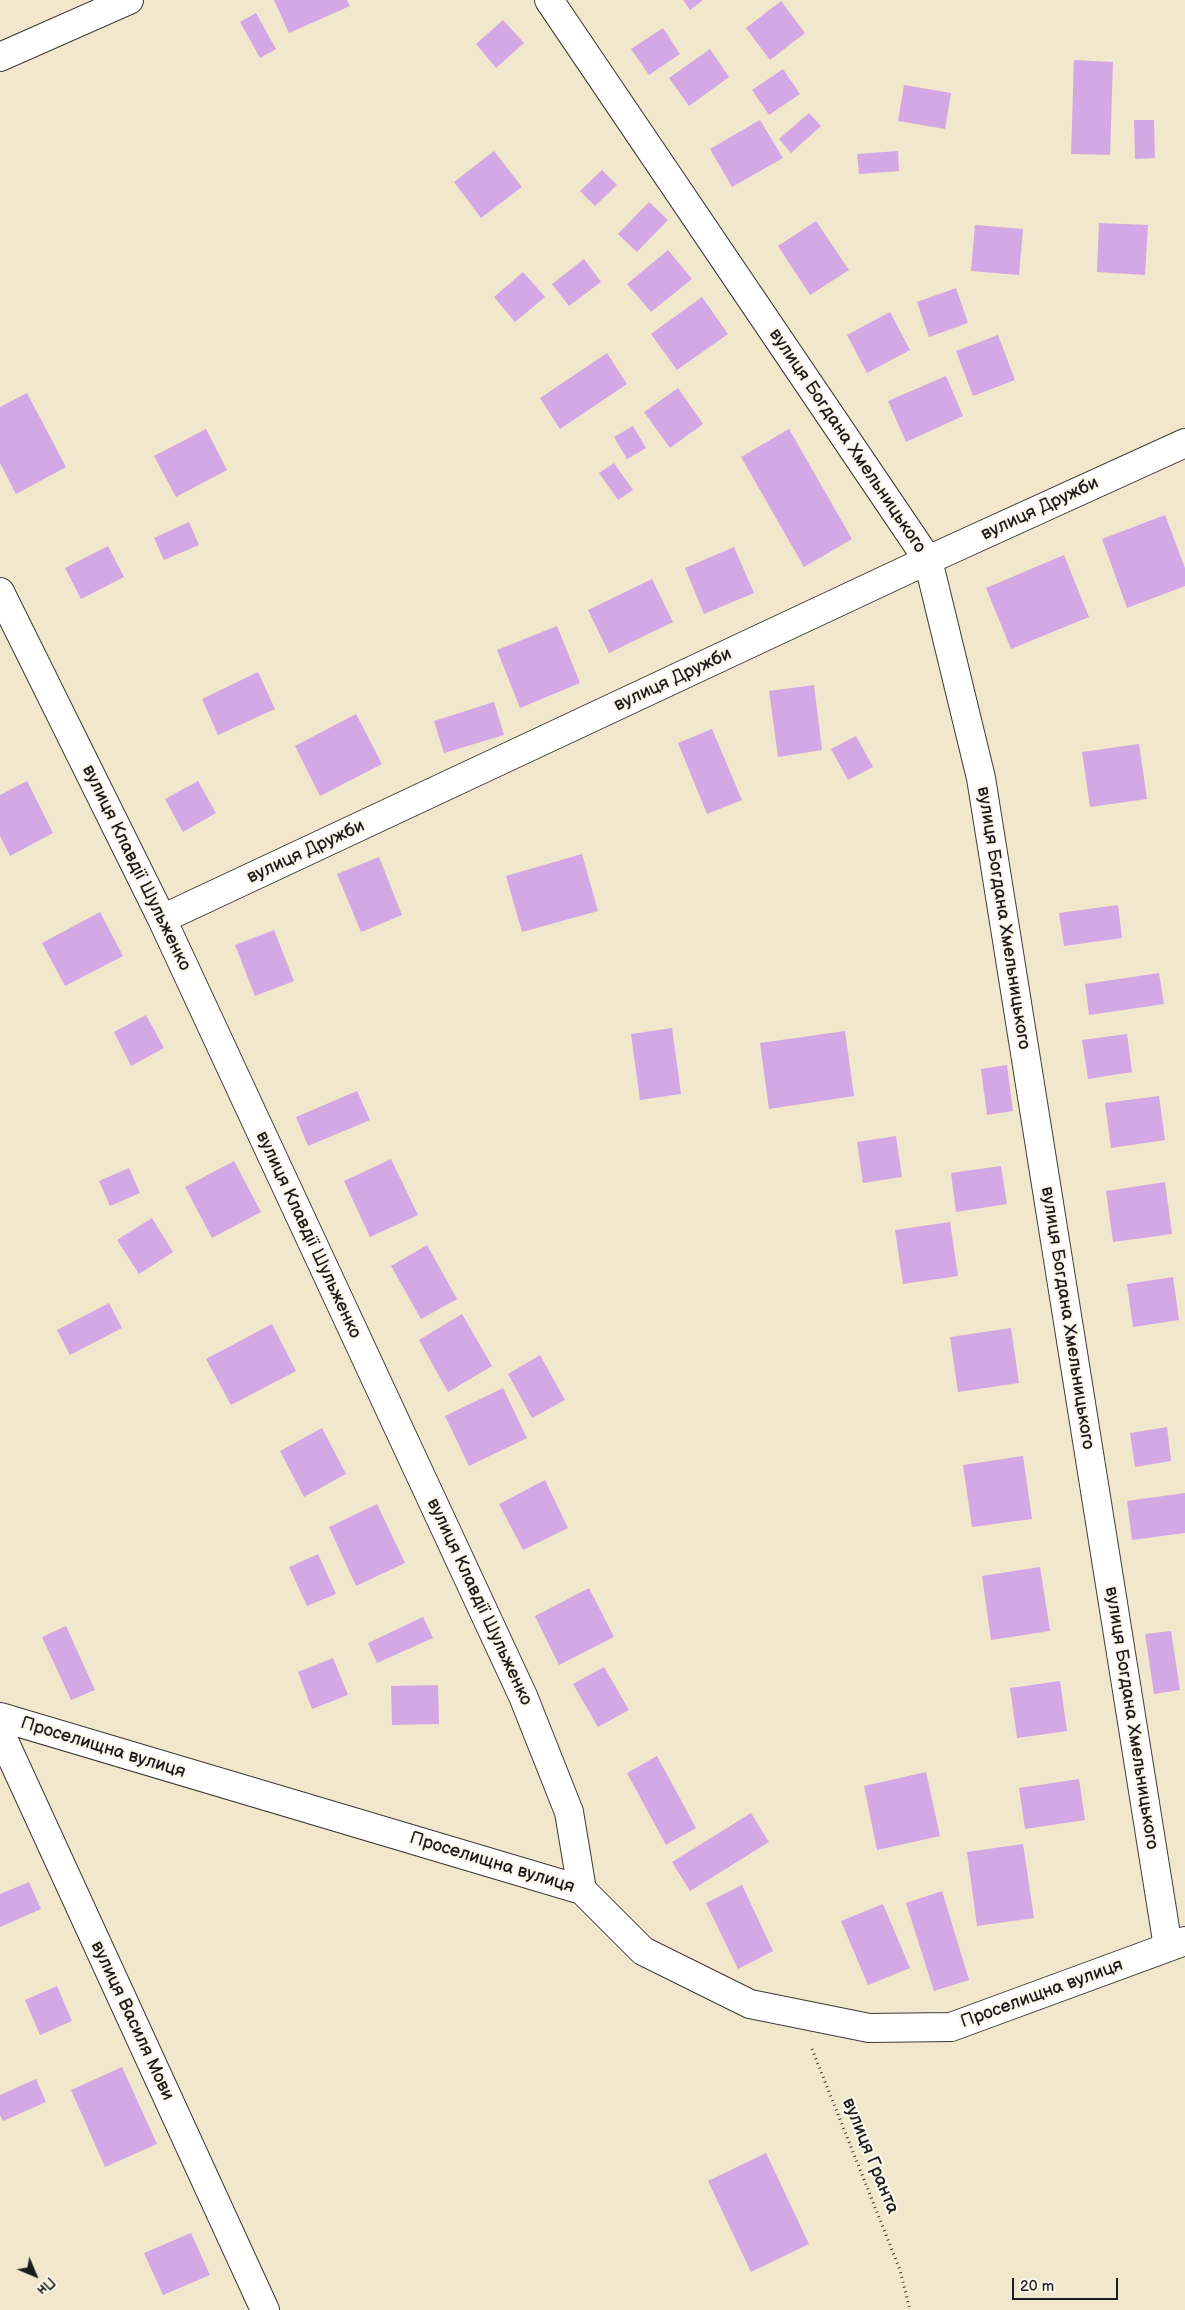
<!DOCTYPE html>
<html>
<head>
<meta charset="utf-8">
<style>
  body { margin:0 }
  #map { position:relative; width:1185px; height:2310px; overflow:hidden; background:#f1e7cc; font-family:"Balsamiq Sans",sans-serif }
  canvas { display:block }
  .north { position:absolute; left:10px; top:2250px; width:50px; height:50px; -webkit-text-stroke:4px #fbf7ec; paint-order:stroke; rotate:135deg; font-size:14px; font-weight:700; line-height:20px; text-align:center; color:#1c1c1c }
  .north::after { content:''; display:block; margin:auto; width:18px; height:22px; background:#1c1c1c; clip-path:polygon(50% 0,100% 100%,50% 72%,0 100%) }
  .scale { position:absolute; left:1012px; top:2278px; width:106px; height:22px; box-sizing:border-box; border:2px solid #1c1c1c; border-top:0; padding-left:6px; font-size:15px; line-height:18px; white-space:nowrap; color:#1c1c1c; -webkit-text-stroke:4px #fbf7ec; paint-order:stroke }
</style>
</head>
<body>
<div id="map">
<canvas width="1185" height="2310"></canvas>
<div class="north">Пн</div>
<div class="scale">20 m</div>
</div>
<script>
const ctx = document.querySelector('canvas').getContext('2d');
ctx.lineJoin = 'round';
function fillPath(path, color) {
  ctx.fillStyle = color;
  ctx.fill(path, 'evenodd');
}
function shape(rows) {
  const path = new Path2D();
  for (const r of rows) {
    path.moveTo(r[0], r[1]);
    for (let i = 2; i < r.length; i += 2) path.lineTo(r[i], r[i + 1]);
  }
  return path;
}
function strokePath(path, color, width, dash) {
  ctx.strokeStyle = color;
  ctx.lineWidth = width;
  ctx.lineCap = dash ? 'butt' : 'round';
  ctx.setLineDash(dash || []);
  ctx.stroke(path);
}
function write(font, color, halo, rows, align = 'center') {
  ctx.font = font + ' "Balsamiq Sans",sans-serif';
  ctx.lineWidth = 4.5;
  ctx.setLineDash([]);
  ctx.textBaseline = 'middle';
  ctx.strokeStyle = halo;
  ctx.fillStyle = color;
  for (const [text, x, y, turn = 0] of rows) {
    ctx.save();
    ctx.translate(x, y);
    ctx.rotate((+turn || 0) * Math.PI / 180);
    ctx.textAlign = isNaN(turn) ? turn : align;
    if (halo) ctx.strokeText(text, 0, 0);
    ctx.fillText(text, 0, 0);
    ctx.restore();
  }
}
fillPath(shape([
  [274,0,347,0,350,6,289,33],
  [683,0,703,0,690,10],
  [781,1,805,33,770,60,746,28],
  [256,13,276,49,260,58,240,22],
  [503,20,524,43,496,68,476,44],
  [663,28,680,54,649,75,631,49],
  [710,49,729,77,689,106,669,78],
  [1074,60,1113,62,1110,155,1071,154],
  [783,69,800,94,769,115,752,90],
  [904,85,951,93,945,129,898,121],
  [809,113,821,126,791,153,779,139],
  [760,120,783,158,732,187,710,149],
  [1134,120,1154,120,1155,158,1135,159],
  [494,151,522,187,481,218,454,182],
  [898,151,899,171,859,174,857,154],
  [602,170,617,185,595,206,580,191],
  [649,202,668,220,637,252,618,234],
  [816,221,849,270,810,295,778,246],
  [1099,223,1148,225,1145,275,1097,272],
  [975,225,1023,229,1019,275,971,271],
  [668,250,692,279,651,312,627,284],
  [584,259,601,282,569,306,552,284],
  [523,272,545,297,515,322,494,297],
  [956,288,968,323,929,337,917,302],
  [702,297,728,334,677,370,651,334],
  [890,312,910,350,867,373,847,335],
  [998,335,1015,380,973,396,956,351],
  [607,353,627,384,560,429,540,398],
  [946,376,963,416,906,442,888,401],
  [678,388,703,424,670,448,644,412],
  [27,393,66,467,16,494,0,463,0,407],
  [633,426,646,448,627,459,614,437],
  [206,429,227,470,176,497,154,456],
  [789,429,852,539,804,567,741,457],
  [614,463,633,490,618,500,599,473],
  [1165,515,1185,568,1185,586,1127,608,1102,539],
  [189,522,199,545,164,560,154,538],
  [108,546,124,577,81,599,65,568],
  [734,547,754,593,704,614,685,568],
  [1064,555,1089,617,1011,649,986,588],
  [652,579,673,622,609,653,588,610],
  [557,626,580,683,520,708,497,650],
  [258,672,275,709,218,735,202,699],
  [814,685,822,750,778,757,769,691],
  [494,702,504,735,444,753,434,721],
  [356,714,382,764,320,796,295,746],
  [712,729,742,800,707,814,678,743],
  [856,736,873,767,848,780,831,749],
  [1139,744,1147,799,1090,807,1082,752],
  [27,781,53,833,10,856,0,836,0,795],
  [198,781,216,813,183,832,165,799],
  [582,854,598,911,522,932,506,876],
  [379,857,402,915,361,932,337,874],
  [1118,905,1122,938,1064,946,1059,913],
  [100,912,123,956,65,986,42,943],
  [274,930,294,981,255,996,235,945],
  [1159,973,1164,1004,1089,1015,1085,984],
  [146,1015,164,1048,131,1066,114,1032],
  [672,1028,681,1094,640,1100,631,1034],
  [845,1031,854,1096,769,1109,760,1043],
  [1127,1034,1132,1072,1088,1079,1082,1040],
  [1007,1065,1013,1111,987,1115,981,1069],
  [357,1091,370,1120,308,1146,296,1117],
  [1159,1096,1165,1140,1111,1148,1105,1103],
  [896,1136,902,1177,863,1183,857,1142],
  [391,1159,418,1215,370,1237,344,1181],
  [234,1161,261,1212,212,1238,185,1187],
  [1001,1166,1007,1204,956,1212,951,1173],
  [129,1168,140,1193,110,1206,99,1181],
  [1165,1182,1172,1234,1113,1242,1106,1191],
  [152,1218,173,1252,139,1274,117,1240],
  [950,1222,958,1276,903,1284,895,1230],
  [427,1245,457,1299,421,1319,391,1266],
  [1173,1277,1179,1320,1133,1327,1127,1284],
  [109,1303,122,1328,70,1355,57,1330],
  [462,1314,492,1366,448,1392,419,1340],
  [272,1324,296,1371,231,1405,206,1359],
  [1011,1328,1019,1383,958,1392,950,1337],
  [540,1355,565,1400,532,1418,508,1374],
  [503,1388,527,1438,469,1466,445,1416],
  [1167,1427,1171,1461,1135,1467,1130,1433],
  [322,1428,346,1474,304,1497,280,1451],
  [1023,1456,1032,1519,972,1527,963,1465],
  [545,1480,568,1528,523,1550,499,1504],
  [1185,1493,1185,1533,1132,1540,1127,1501],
  [377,1504,405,1563,356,1586,329,1527],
  [318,1554,336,1594,307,1606,289,1567],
  [1040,1567,1050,1631,991,1640,982,1576],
  [589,1588,614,1637,559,1665,535,1616],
  [423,1617,433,1638,377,1663,368,1643],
  [66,1626,95,1690,71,1700,42,1637],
  [1171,1631,1180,1690,1154,1694,1145,1634],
  [333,1658,348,1695,312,1709,298,1672],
  [604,1667,629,1710,598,1727,573,1684],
  [1060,1681,1067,1731,1017,1738,1010,1688],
  [438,1685,439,1724,392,1725,391,1686],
  [657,1756,696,1828,666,1845,627,1773],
  [926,1772,940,1836,877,1850,864,1786],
  [1079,1779,1085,1820,1025,1829,1019,1788],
  [751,1813,769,1842,690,1891,672,1862],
  [1023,1844,1034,1918,977,1926,967,1852],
  [29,1882,41,1909,0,1927,0,1894],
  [742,1885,773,1951,738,1969,706,1903],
  [942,1891,969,1980,934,1991,906,1903],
  [883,1904,910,1968,868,1985,841,1921],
  [57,1986,72,2021,40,2035,25,2000],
  [122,2067,157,2144,105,2167,71,2090],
  [36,2079,46,2102,3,2121,0,2115,0,2095],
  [766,2153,809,2244,751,2272,708,2181],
  [191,2233,210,2275,163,2295,144,2253]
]), '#d4a8e4');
const minor = shape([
  [549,0,928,560,981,778,1168,1947],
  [0,57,129,0],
  [0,592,162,919,523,1696,569,1812,582,1890],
  [162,919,928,560,1185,443],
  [0,1717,582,1890,643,1951,750,2004,869,2028,951,2027,1185,1941],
  [0,1732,265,2310]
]);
strokePath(minor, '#3c3a36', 30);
strokePath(shape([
  [812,2049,900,2270,910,2310]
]), '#3c3a36', 3, [1, 4]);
strokePath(minor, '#fff', 28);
write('18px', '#1c1c1c', '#fbf7ec', [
  ["вулиця Богдана Хмельницького",847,441,56],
  ["вулиця Дружби",1040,509,-25],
  ["вулиця Дружби",673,680,-25],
  ["вулиця Дружби",306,852,-25],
  ["вулиця Клавдії Шульженко",136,868,64],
  ["вулиця Богдана Хмельницького",1003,918,81],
  ["вулиця Клавдії Шульженко",308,1235,65],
  ["вулиця Богдана Хмельницького",1067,1318,81],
  ["вулиця Клавдії Шульженко",479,1602,65],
  ["вулиця Богдана Хмельницького",1131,1718,81],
  ["Проселищна вулиця",103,1748,17],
  ["Проселищна вулиця",492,1863,17],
  ["Проселищна вулиця",1042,1994,-20],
  ["вулиця Василя Мови",132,2021,65],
  ["вулиця Гранта",870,2156,68]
]);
</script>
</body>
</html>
